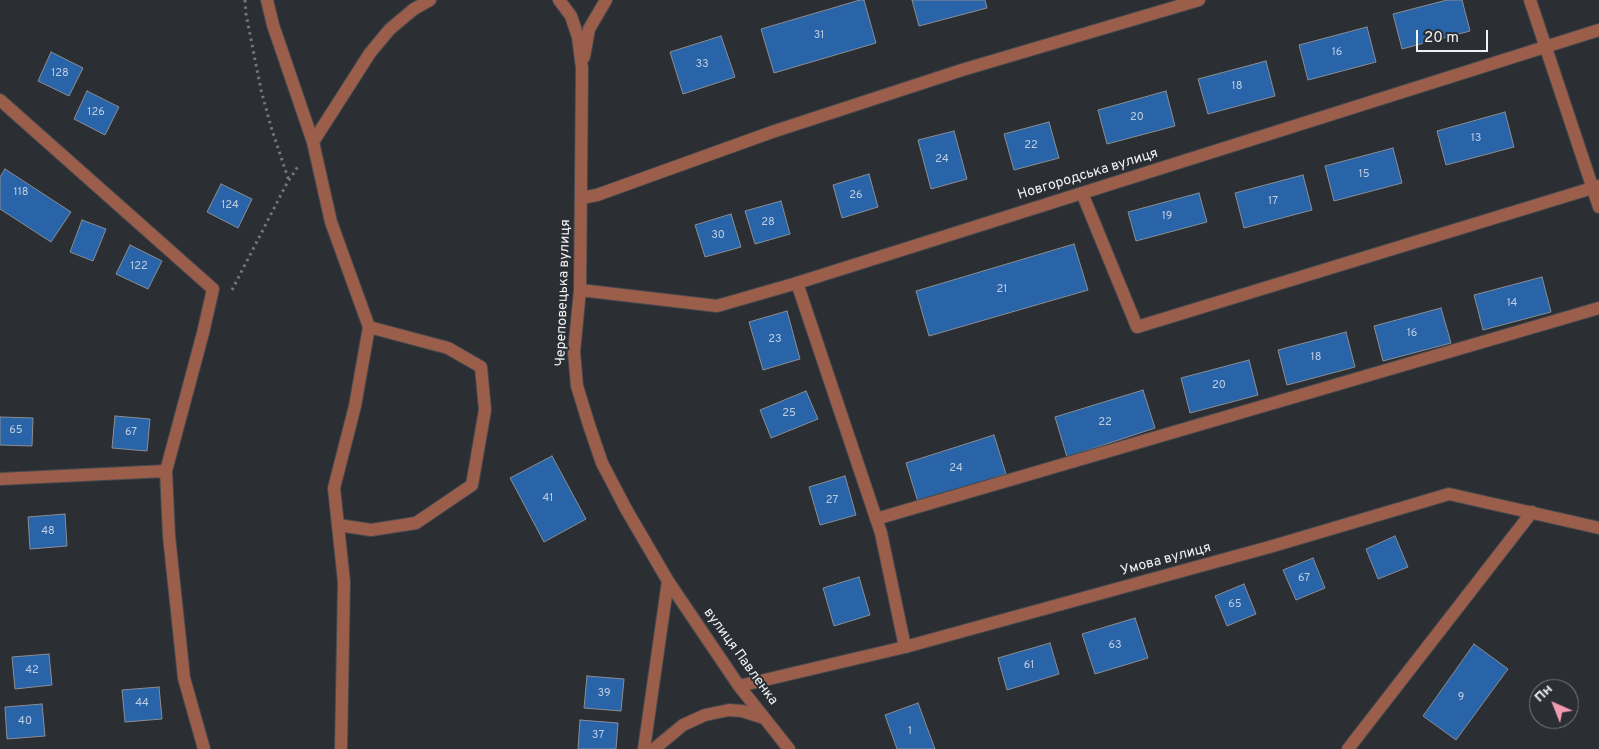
<!DOCTYPE html>
<html>
<head>
<meta charset="utf-8">
<style>
  body { margin:0 }
  #map { position:relative; width:1599px; height:749px; overflow:hidden; background:#2b2e33; font-family:Overpass,sans-serif }
  canvas { display:block }
  .north { position:absolute; left:1529px; top:679px; width:50px; height:50px; box-sizing:border-box; background:#2b2e33; border:1px solid #797c80; border-radius:50%; rotate:316deg; font-size:14px; font-weight:700; line-height:20px; text-align:center; color:#eff2f4 }
  .north::after { content:''; display:block; margin:auto; width:18px; height:22px; background:#f19ab1; clip-path:polygon(50% 0,100% 100%,50% 72%,0 100%) }
  .scale { position:absolute; left:1416px; top:30px; width:72px; height:22px; box-sizing:border-box; border:2px solid #eff2f4; border-top:0; padding-left:6px; font-size:15px; line-height:18px; white-space:nowrap; color:#eff2f4; -webkit-text-stroke:4px #2b2e33; paint-order:stroke }
</style>
</head>
<body>
<div id="map">
<canvas width="1599" height="749"></canvas>
<div class="north">Пн</div>
<div class="scale">20 m</div>
</div>
<script>
const ctx = document.querySelector('canvas').getContext('2d');
ctx.lineJoin = 'round';
function fillPath(path, color) {
  ctx.fillStyle = color;
  ctx.fill(path, 'evenodd');
}
function shape(rows) {
  const path = new Path2D();
  for (const r of rows) {
    path.moveTo(r[0], r[1]);
    for (let i = 2; i < r.length; i += 2) path.lineTo(r[i], r[i + 1]);
  }
  return path;
}
function strokePath(path, color, width, dash) {
  ctx.strokeStyle = color;
  ctx.lineWidth = width;
  ctx.lineCap = dash ? 'butt' : 'round';
  ctx.setLineDash(dash || []);
  ctx.stroke(path);
}
function write(font, color, halo, rows, align = 'center') {
  ctx.font = font + ' Overpass,sans-serif';
  ctx.lineWidth = 4;
  ctx.setLineDash([]);
  ctx.textBaseline = 'middle';
  ctx.strokeStyle = halo;
  ctx.fillStyle = color;
  for (const [text, x, y, turn = 0] of rows) {
    ctx.save();
    ctx.translate(x, y);
    ctx.rotate((+turn || 0) * Math.PI / 180);
    ctx.textAlign = isNaN(turn) ? turn : align;
    if (halo) ctx.strokeText(text, 0, 0);
    ctx.fillText(text, 0, 0);
    ctx.restore();
  }
}
const building = shape([
  [860,0,864,0,876,43,774,73,761,29,860,0],
  [912,0,985,0,987,8,919,26,912,0],
  [1447,0,1462,0,1470,31,1402,49,1393,14,1447,0],
  [1367,27,1376,62,1308,80,1299,45,1367,27],
  [721,36,735,77,683,94,670,52,721,36],
  [51,52,83,68,69,96,38,81,51,52],
  [1266,61,1275,96,1208,114,1198,79,1266,61],
  [87,91,119,107,105,135,74,119,87,91],
  [1166,91,1175,126,1107,144,1098,110,1166,91],
  [1505,112,1514,147,1446,165,1437,131,1505,112],
  [1049,122,1059,158,1014,170,1004,134,1049,122],
  [954,131,967,179,931,189,918,140,954,131],
  [1393,148,1402,183,1334,201,1325,166,1393,148],
  [5,169,71,212,51,242,0,209,0,177,5,169],
  [869,174,878,207,842,218,833,185,869,174],
  [1303,175,1312,210,1244,228,1235,193,1303,175],
  [221,184,252,199,238,228,207,212,221,184],
  [1199,193,1207,222,1136,241,1128,212,1199,193],
  [781,201,790,234,755,244,745,211,781,201],
  [731,214,741,247,705,257,695,225,731,214],
  [82,220,106,229,93,261,70,252,82,220],
  [1074,244,1088,290,929,336,916,291,1074,244],
  [130,245,162,261,148,289,116,274,130,245],
  [1542,277,1551,312,1483,330,1474,295,1542,277],
  [1441,308,1451,343,1383,361,1374,326,1441,308],
  [787,311,800,359,763,370,749,322,787,311],
  [1346,332,1355,367,1287,385,1278,350,1346,332],
  [1249,360,1258,395,1190,413,1181,378,1249,360],
  [1143,390,1155,428,1067,457,1055,417,1143,390],
  [806,391,818,419,771,438,760,410,806,391],
  [115,416,150,419,147,451,112,448,115,416],
  [0,417,33,418,32,446,0,445,0,417],
  [994,435,1006,474,918,502,906,463,994,435],
  [552,456,586,519,544,542,510,478,552,456],
  [845,476,856,515,820,525,809,487,845,476],
  [65,514,67,546,30,549,28,517,65,514],
  [1395,536,1408,567,1378,579,1366,549,1395,536],
  [1313,558,1325,588,1296,600,1283,570,1313,558],
  [859,577,870,615,834,626,823,588,859,577],
  [1244,584,1256,614,1227,626,1215,596,1244,584],
  [1135,618,1148,658,1095,674,1082,634,1135,618],
  [1050,643,1059,674,1007,690,998,658,1050,643],
  [1474,644,1508,669,1456,740,1423,716,1474,644],
  [49,654,52,685,15,689,12,657,49,654],
  [587,676,624,679,621,711,584,708,587,676],
  [159,687,162,719,125,722,122,690,159,687],
  [918,703,935,749,897,749,885,715,918,703],
  [42,704,45,736,7,739,5,707,42,704],
  [580,720,618,723,616,749,578,749,580,720]
]);
fillPath(building, '#2963a8');
strokePath(building, '#8a8e93', 1);
const lane = shape([
  [267,0,273,25,313,142,331,222,369,327,355,406,334,488,344,582,341,749],
  [1530,0,1599,207],
  [313,142,370,53,390,29,414,9,430,0],
  [1082,193,1137,327,1599,186],
  [581,198,597,195,772,132,962,70,1199,0],
  [797,283,881,533,905,647],
  [876,519,1599,308],
  [338,525,371,530,416,523,472,485,485,410,481,367,448,348,369,327]
]);
const street = shape([
  [559,0,571,16,578,37,582,68,580,290,574,352,577,386,589,425,602,463,626,509,668,581,739,686,789,749],
  [584,57,589,29,606,0],
  [0,100,213,289,203,333,166,471,169,536,184,678,204,749],
  [580,290,717,306,797,283,1599,30],
  [0,479,166,471],
  [739,686,905,647,1273,546,1449,494,1599,528],
  [644,749,668,581],
  [654,749,683,725,705,715,729,710,742,711,764,718],
  [1348,749,1532,512]
]);
strokePath(lane, '#46494e', 14);
strokePath(street, '#46494e', 14);
strokePath(shape([
  [245,0,246,14,261,90,272,130,289,181],
  [232,290,287,183,299,165]
]), '#73767a', 3, [2.5, 4]);
strokePath(lane, '#9a5e4b', 12);
strokePath(street, '#9a5e4b', 12);
write('11px', '#becee1', null, [
  ["31",819,36],
  ["16",1337,53],
  ["33",702,65],
  ["128",60,74],
  ["18",1237,87],
  ["126",96,113],
  ["20",1137,118],
  ["13",1476,139],
  ["22",1031,146],
  ["24",942,160],
  ["15",1364,175],
  ["118",21,193],
  ["26",856,196],
  ["17",1273,202],
  ["124",230,206],
  ["19",1167,217],
  ["28",768,223],
  ["30",718,236],
  ["122",139,267],
  ["21",1002,290],
  ["14",1512,304],
  ["16",1412,334],
  ["23",775,340],
  ["18",1316,358],
  ["20",1219,386],
  ["25",789,414],
  ["22",1105,423],
  ["65",16,431],
  ["67",131,433],
  ["24",956,469],
  ["41",548,499],
  ["27",832,501],
  ["48",48,532],
  ["67",1304,579],
  ["65",1235,605],
  ["63",1115,646],
  ["61",1029,666],
  ["42",32,671],
  ["39",604,694],
  ["9",1461,698],
  ["44",142,704],
  ["40",25,722],
  ["1",910,732],
  ["37",598,736]
]);
write('14px', '#eff2f4', '#2b2e33', [
  ["Новгородська вулиця",1088,175,-17],
  ["Череповецька вулиця",564,293,-88],
  ["Умова вулиця",1166,560,-15],
  ["вулиця Павленка",740,657,54]
]);
</script>
</body>
</html>
